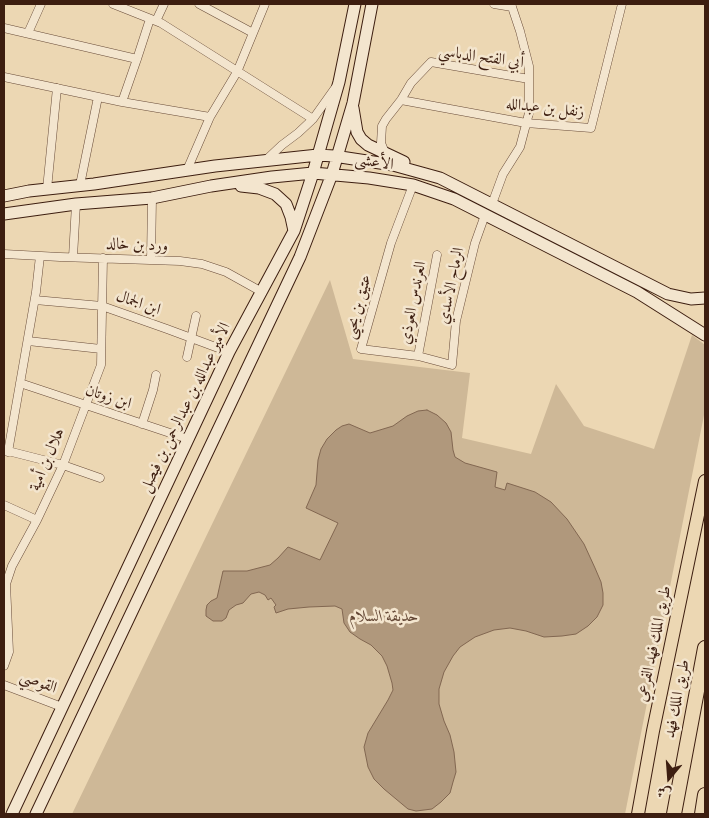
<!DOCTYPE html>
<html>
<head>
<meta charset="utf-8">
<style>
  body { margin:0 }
  #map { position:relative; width:709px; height:818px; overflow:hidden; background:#ecd7b3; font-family:"IM FELL Double Pica",Amiri,serif }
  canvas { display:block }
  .frame { position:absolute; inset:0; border:5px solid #3d1e10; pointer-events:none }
  .north { position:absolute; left:644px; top:753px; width:50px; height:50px; -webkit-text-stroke:4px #f3e5ce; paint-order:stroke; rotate:198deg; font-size:14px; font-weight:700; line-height:20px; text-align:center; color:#3d1e10 }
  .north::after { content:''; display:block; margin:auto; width:18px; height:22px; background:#3d1e10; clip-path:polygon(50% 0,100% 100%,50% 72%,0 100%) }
</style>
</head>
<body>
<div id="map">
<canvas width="709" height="818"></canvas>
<div class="frame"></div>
<div class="north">ش</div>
</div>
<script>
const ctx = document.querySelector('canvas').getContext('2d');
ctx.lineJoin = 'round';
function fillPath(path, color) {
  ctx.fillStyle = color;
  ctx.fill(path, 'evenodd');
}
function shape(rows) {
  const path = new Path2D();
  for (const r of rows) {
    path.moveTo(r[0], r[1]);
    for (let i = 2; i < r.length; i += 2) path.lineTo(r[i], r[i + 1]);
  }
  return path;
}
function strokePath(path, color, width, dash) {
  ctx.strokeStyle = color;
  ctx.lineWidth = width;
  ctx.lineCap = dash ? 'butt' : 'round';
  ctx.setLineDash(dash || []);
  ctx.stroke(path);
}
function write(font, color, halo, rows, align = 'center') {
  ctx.font = font + ' "IM FELL Double Pica",Amiri,serif';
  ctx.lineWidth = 5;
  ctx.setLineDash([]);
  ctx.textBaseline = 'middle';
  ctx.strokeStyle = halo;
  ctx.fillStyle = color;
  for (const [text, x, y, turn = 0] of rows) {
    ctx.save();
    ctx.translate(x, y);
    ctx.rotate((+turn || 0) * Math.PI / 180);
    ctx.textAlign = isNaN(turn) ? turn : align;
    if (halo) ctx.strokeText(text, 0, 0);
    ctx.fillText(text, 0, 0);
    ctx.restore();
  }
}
fillPath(shape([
  [330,280,353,359,470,373,462,438,531,454,556,384,584,426,654,449,692,335,705,345,705,410,625,814,72,814]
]), '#ceb897');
const water = shape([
  [427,410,437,415,446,423,451,432,453,450,455,457,465,463,497,472,495,487,505,490,507,483,535,492,551,502,567,519,584,544,595,568,601,582,603,593,603,605,597,617,588,626,576,634,562,636,544,637,526,631,510,628,494,630,475,637,460,647,453,656,444,672,439,689,439,704,444,721,450,735,454,752,456,772,453,782,450,793,441,802,432,809,416,811,408,809,384,789,374,779,368,767,364,747,368,733,388,700,393,690,392,683,387,666,382,656,371,645,360,639,350,632,344,623,342,609,335,606,309,607,288,609,276,613,274,607,276,605,271,598,268,600,265,595,259,592,251,594,243,603,236,605,229,610,226,618,222,621,213,621,206,616,206,610,207,605,211,601,217,598,223,571,247,571,270,565,278,558,288,547,320,560,338,523,306,508,316,485,318,460,321,449,327,439,336,430,342,426,349,424,370,433,393,426,407,416,418,411,427,410]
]);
fillPath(water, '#b0987c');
strokePath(water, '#826751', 1);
const street = shape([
  [113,4,161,23,313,119],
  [199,4,253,33],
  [494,4,512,7],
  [156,21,164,4],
  [4,28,137,59],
  [28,33,41,4],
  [4,77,122,102,210,117],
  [401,100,526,123,591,128,622,4],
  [122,102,137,59,150,19],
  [386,155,381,143,382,126,386,119,401,100,411,83,431,62,529,79],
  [266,160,282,145,298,133,313,119,335,88],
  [187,170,210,117,237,72,265,4],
  [80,185,98,97],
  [413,185,391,243,361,349,418,356,452,365,456,321,475,243,485,215],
  [47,189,57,88],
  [492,204,503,174,520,147,529,113,529,66,520,31,511,4],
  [4,254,60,257,180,261,202,264,226,272,262,292],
  [73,257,76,204],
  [151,260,152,198],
  [35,300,102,306,167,329,229,352],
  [28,341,101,349],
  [418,356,437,255],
  [187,357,196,316],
  [20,383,188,439],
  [142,424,153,390,156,375],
  [4,450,63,465,100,478],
  [8,452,36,292,40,256],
  [4,505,37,520],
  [4,666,9,652,6,584,12,566,37,520,63,465,101,365,103,258],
  [4,685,62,707]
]);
const secondary = shape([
  [353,108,357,132,361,139,368,145,404,162],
  [241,186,259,188,275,194,286,204,291,217,294,231],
  [4,196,29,191,94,184,215,166,318,155,334,156,393,165,440,178,668,294,691,299,705,298],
  [4,214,76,204,152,198,211,186,272,177,313,173,369,178,413,185,454,199,637,292,705,335],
  [12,814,229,352,294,231,313,173,339,82,355,4],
  [36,814,300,257,332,174,353,103,372,4]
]);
const primary = shape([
  [638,814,653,731,705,481]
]);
const highway = shape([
  [674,814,705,648],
  [702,814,705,795]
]);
strokePath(street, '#694c39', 9);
strokePath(secondary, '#3d1e10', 13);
strokePath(primary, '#3d1e10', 14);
strokePath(highway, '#3d1e10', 16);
strokePath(street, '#f3e5ce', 8);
strokePath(secondary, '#f3e5ce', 11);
strokePath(primary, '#ecd7b3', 12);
strokePath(highway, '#ecd7b3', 14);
write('16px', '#3d1e10', '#f3e5ce', [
  ["أبي الفتح الدباسي",481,58,8],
  ["زنفل بن عبدالله",545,109,6],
  ["الأعشى",374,163,8],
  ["ورد بن خالد",137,246,2],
  ["الرماح الأسدي",452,286,-78],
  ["العرندس العوذي",414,303,-79],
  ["ابن الجمال",138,304,19],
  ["عتيق بن يحيى",359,307,-75],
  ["ابن زوتان",108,398,18],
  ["الأمير عبدالله بن عبدالرحمن بن فيصل",186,408,-64],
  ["هلال بن أمية",48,460,-67],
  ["طريق الملك فهد الفرعي",655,644,-78],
  ["القوصي",38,683,21],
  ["طريق الملك فهد",678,699,-79]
]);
write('italic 16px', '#614432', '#f3e5ce', [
  ["حديقة السلام",384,618]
]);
</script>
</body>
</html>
